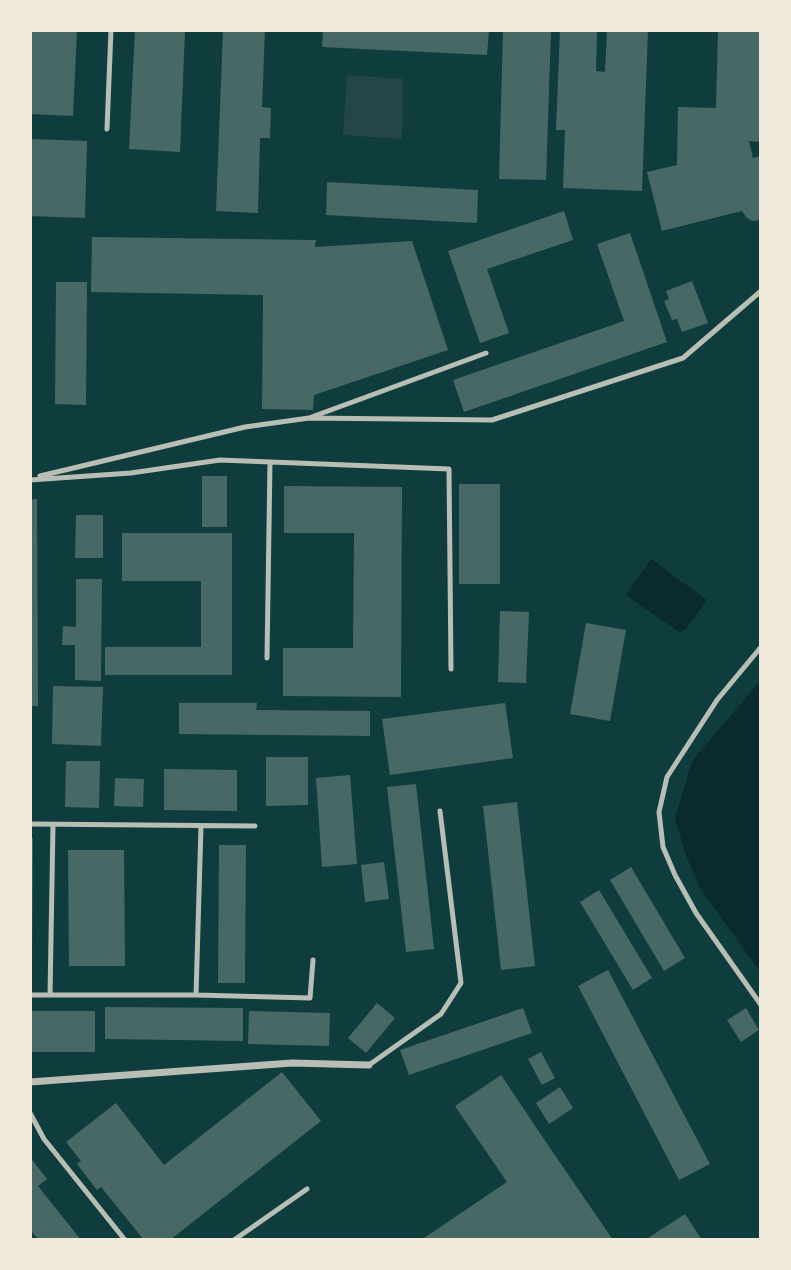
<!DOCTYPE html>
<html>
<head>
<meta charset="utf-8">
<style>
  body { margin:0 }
  #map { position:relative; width:791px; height:1270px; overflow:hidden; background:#0f3d3e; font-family:"Golos Text",sans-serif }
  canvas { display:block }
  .frame { position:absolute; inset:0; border:32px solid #f1e9da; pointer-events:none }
</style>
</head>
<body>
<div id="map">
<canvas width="791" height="1270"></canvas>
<div class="frame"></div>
</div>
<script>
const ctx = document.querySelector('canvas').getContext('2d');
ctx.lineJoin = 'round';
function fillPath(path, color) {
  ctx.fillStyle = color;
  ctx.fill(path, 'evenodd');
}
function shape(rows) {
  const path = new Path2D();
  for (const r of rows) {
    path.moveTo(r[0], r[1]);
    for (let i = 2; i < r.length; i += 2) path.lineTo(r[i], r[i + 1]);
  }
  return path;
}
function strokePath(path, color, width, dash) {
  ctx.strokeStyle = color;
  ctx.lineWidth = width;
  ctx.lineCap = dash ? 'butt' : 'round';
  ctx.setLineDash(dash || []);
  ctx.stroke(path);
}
fillPath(shape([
  [347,75,403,79,402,139,343,135]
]), '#244646');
fillPath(shape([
  [651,559,707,600,686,629,680,633,626,595],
  [761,680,761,973,700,888,687,858,675,819,692,761]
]), '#0a2a2b');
fillPath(shape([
  [30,30,77,30,73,116,30,114],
  [135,30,185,32,180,152,129,149],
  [223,30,265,30,262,107,271,108,270,138,260,138,258,213,216,211],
  [323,30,489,30,487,55,322,47],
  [503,30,551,30,546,180,499,179],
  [560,30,597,30,596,71,605,72,607,30,648,30,642,191,563,188,565,130,556,130],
  [718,30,761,30,761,142,749,141,753,158,761,156,761,220,752,221,746,217,742,211,662,231,647,172,677,165,678,107,716,108],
  [30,139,87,141,85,218,30,216],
  [327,182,478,190,477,223,326,215],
  [564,211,573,240,487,269,509,333,480,343,448,251],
  [630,233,667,342,464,412,453,380,624,321,597,244],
  [92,237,316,240,315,247,412,241,448,350,314,395,313,410,262,409,263,295,91,292],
  [692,281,708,323,682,332,677,319,672,320,664,301,669,299,666,291],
  [56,282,87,282,86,405,55,404],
  [202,476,227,476,227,527,202,527],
  [459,484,500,484,500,584,459,584],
  [284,486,402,487,401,697,283,696,283,648,353,648,354,533,284,533],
  [37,499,38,706,30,706,30,500],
  [76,515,103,515,103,558,75,558],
  [122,533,232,533,232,675,105,675,105,647,201,647,201,581,122,581],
  [76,579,102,579,101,681,75,680,75,645,62,645,63,626,76,627],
  [500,611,529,612,526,683,498,682],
  [586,623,626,630,610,721,570,714],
  [53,686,103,687,101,746,52,744],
  [179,703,257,703,256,710,370,711,370,736,179,734],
  [505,703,513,758,390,775,382,719],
  [266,757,308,757,308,805,266,806],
  [66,761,100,761,99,808,65,807],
  [164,769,237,770,237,811,164,810],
  [350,775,357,864,322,867,316,778],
  [115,778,144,779,143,807,114,806],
  [416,784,434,949,406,952,387,787],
  [517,802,535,966,501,970,483,806],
  [30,838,33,838,32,970,30,970],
  [219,845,246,845,245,983,218,983],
  [68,850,124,850,125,966,69,966],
  [384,862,389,899,365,902,361,865],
  [631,867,685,958,664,971,610,880],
  [599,890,652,978,633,990,580,902],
  [608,970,710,1164,679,1180,578,986],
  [377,1003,395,1018,366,1053,348,1038],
  [105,1007,243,1008,243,1041,105,1039],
  [523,1008,532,1033,409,1075,400,1050],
  [746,1008,759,1030,741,1042,727,1020],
  [30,1011,95,1011,95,1052,30,1052],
  [249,1011,330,1013,329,1046,248,1044],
  [541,1052,555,1078,542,1085,528,1059],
  [282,1072,321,1121,170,1240,144,1240,101,1187,97,1190,77,1164,81,1161,66,1142,116,1103,164,1165],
  [501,1075,552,1151,613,1240,421,1240,507,1182,455,1106],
  [560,1087,573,1108,549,1124,536,1103],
  [30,1157,47,1179,38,1186,81,1240,39,1240,30,1230],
  [685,1214,702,1240,645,1240]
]), '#486865');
strokePath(shape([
  [107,129,111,30],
  [309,418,492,420,683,358,761,291],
  [40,476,245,427,309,418,486,353],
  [30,480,131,473,220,460,449,469,451,669],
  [761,647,717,700,667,777,659,812,663,847,675,875,696,913,761,1005],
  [267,658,270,462],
  [30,824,255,826],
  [30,995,196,995,201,826],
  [50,995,53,825],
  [196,995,310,998,313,960],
  [369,1065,441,1014,461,983,440,811],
  [30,1113,44,1139,125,1240],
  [234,1240,307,1189]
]), '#b8beb3', 5);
strokePath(shape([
  [30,1082,292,1063,369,1065]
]), '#b8beb3', 7);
</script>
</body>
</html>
